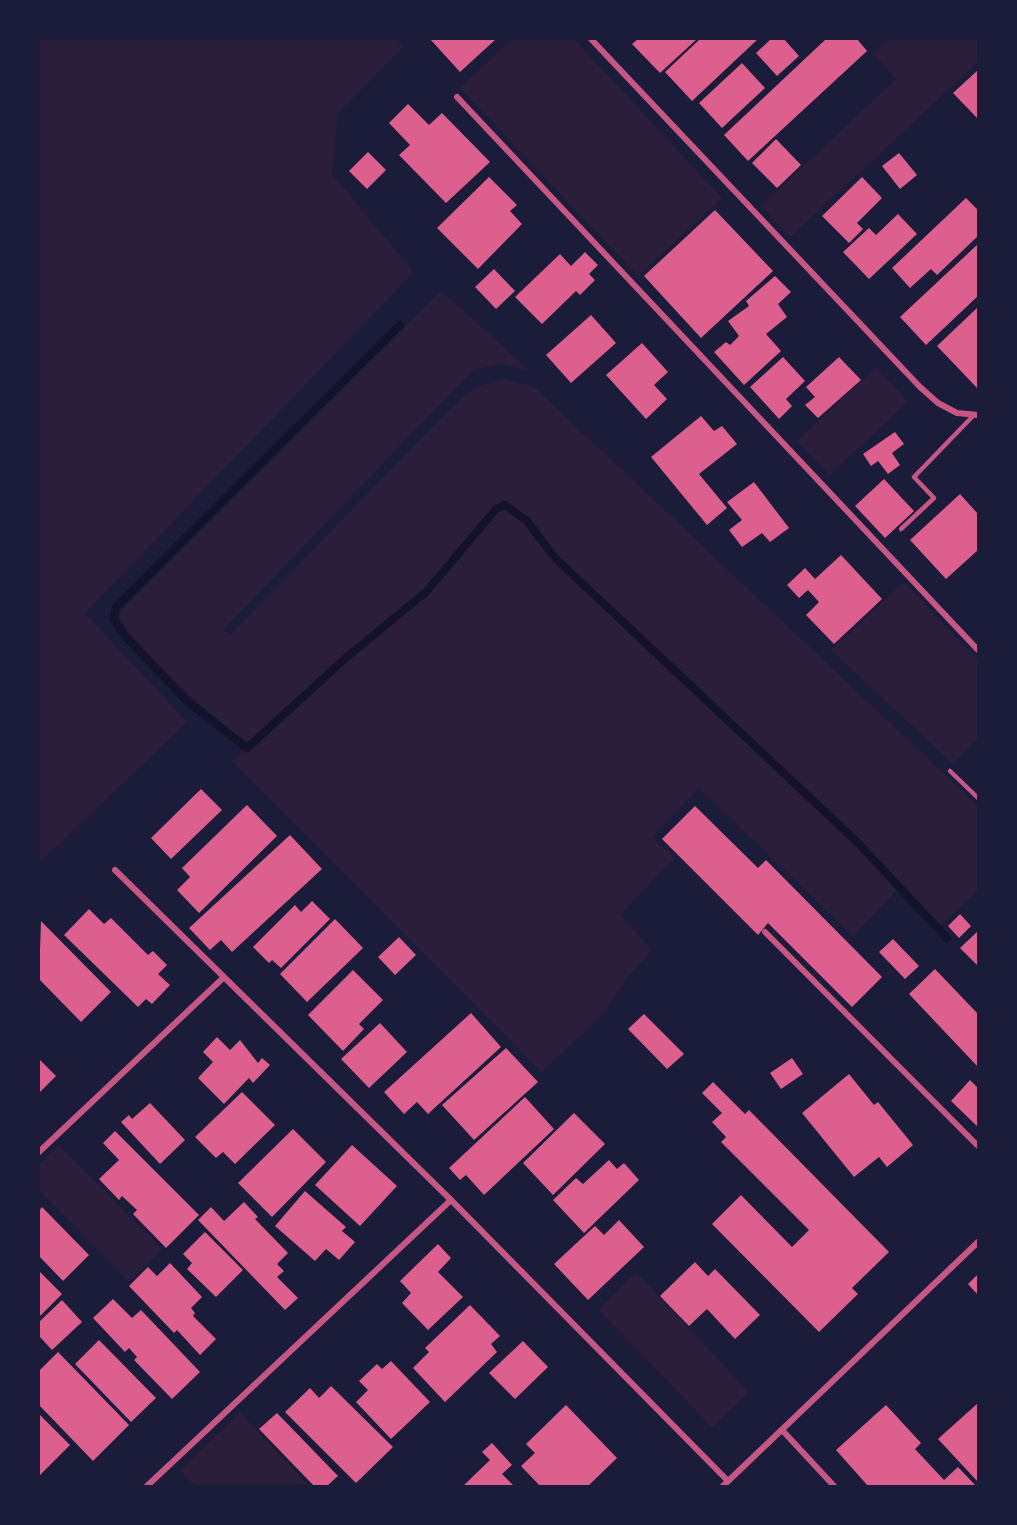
<!DOCTYPE html>
<html>
<head>
<meta charset="utf-8">
<style>
  body { margin:0 }
  #map { position:relative; width:1017px; height:1525px; overflow:hidden; background:#1b1b3a; font-family:Spectral,serif }
  canvas { display:block }
  .frame { position:absolute; inset:0; border:40px solid #1b1b3a; pointer-events:none }
</style>
</head>
<body>
<div id="map">
<canvas width="1017" height="1525"></canvas>
<div class="frame"></div>
</div>
<script>
const ctx = document.querySelector('canvas').getContext('2d');
ctx.lineJoin = 'round';
function fillPath(path, color) {
  ctx.fillStyle = color;
  ctx.fill(path, 'evenodd');
}
function shape(rows) {
  const path = new Path2D();
  for (const r of rows) {
    path.moveTo(r[0], r[1]);
    for (let i = 2; i < r.length; i += 2) path.lineTo(r[i], r[i + 1]);
  }
  return path;
}
function strokePath(path, color, width, dash) {
  ctx.strokeStyle = color;
  ctx.lineWidth = width;
  ctx.lineCap = dash ? 'butt' : 'round';
  ctx.setLineDash(dash || []);
  ctx.stroke(path);
}
fillPath(shape([
  [39,39,397,39,404,46,338,113,332,174,414,272,85,613,187,722,39,863],
  [513,39,574,39,722,198,638,276,460,88],
  [889,39,978,39,978,62,790,237,761,206,896,79,873,54],
  [441,291,529,370,500,364,473,370,224,629,230,635,448,411,474,388,502,379,533,386,978,806,978,890,938,928,900,887,853,936,699,788,652,837,675,858,620,915,652,950,627,978,604,1013,542,1072,232,761,247,747,180,686,127,631,120,620,122,609],
  [876,367,908,402,829,475,797,441],
  [904,582,978,660,978,740,953,764,831,650],
  [59,1145,162,1249,129,1282,39,1190,39,1165],
  [636,1272,749,1392,712,1427,599,1310],
  [240,1413,309,1486,195,1486,180,1470]
]), '#2a1e3b');
strokePath(shape([
  [400,325,116,607,114,619,125,636,187,701,247,748,348,656,426,592,496,509,505,505,527,521,555,558,857,842,947,938]
]), '#12122b', 8);
fillPath(shape([
  [430,39,496,39,460,72],
  [638,39,697,39,660,73,632,44],
  [700,39,758,39,692,101,665,72],
  [771,39,784,39,799,56,777,76,756,53],
  [826,39,857,39,867,51,748,161,724,135],
  [742,63,765,88,722,128,699,103],
  [978,70,978,119,953,93],
  [408,104,429,125,442,113,490,162,446,203,399,155,410,145,389,123],
  [776,139,801,165,777,188,752,163],
  [368,152,386,170,367,189,349,171],
  [899,153,917,175,900,189,882,166],
  [489,177,517,205,510,211,522,224,478,269,437,228],
  [862,177,882,198,857,223,863,229,849,243,822,216],
  [966,198,978,210,978,236,937,275,931,269,910,288,892,268],
  [715,210,773,271,701,338,644,276],
  [898,214,917,234,869,279,843,252,869,228,876,235],
  [978,244,978,296,926,345,900,317],
  [585,252,598,265,589,274,595,280,580,295,576,291,542,324,515,297,560,254,571,266],
  [494,269,515,291,496,309,475,287],
  [775,276,791,292,778,304,787,317,766,334,781,351,744,385,714,352,726,342,730,345,739,336,728,321,749,306,746,301],
  [978,307,978,389,937,346],
  [591,315,616,343,571,383,546,355],
  [642,343,668,372,654,385,667,399,646,419,606,375],
  [783,357,805,381,786,399,792,406,779,419,750,387],
  [839,357,861,380,818,418,805,405,815,397,806,387],
  [701,416,714,431,722,426,737,444,699,474,727,508,707,525,651,457],
  [895,432,904,444,892,453,900,465,888,474,878,461,871,466,863,454],
  [884,479,914,511,885,538,855,506],
  [754,482,789,528,770,542,762,533,742,547,729,530,742,520,727,502],
  [960,494,978,514,978,550,946,579,910,540],
  [841,555,882,599,834,644,806,615,819,602,808,590,799,598,787,585,805,568,815,579],
  [201,789,222,810,171,859,151,838],
  [247,805,277,836,199,913,177,890,190,877,182,868],
  [695,806,758,868,766,860,882,977,852,1007,768,923,758,935,662,839],
  [290,835,322,869,232,952,221,940,210,950,189,928],
  [312,901,330,919,281,968,272,960,269,963,253,947,295,905,301,912],
  [89,909,104,924,111,918,148,955,153,951,167,965,158,974,170,985,152,1004,146,999,138,1007,64,935],
  [960,914,971,926,959,938,948,926],
  [335,919,363,948,307,1002,280,974],
  [41,921,111,992,81,1022,39,979],
  [978,931,978,966,960,948],
  [399,937,416,955,395,975,378,957],
  [893,939,919,966,905,979,879,952],
  [935,969,978,1014,978,1067,909,994],
  [353,970,383,1000,359,1024,364,1029,343,1051,308,1015],
  [471,1013,501,1047,428,1114,417,1102,404,1114,384,1092],
  [644,1014,684,1054,667,1069,628,1029],
  [380,1023,407,1052,369,1088,341,1059],
  [217,1037,230,1050,240,1040,258,1063,262,1058,270,1065,253,1083,249,1078,224,1104,198,1078,213,1062,203,1052],
  [506,1048,538,1082,474,1140,442,1105],
  [792,1058,803,1074,781,1089,770,1073],
  [39,1059,56,1076,39,1093],
  [849,1074,874,1105,878,1102,913,1145,887,1167,879,1157,854,1177,802,1113],
  [970,1080,978,1088,978,1127,951,1101],
  [713,1082,745,1114,749,1110,889,1252,852,1288,858,1294,819,1332,712,1224,741,1195,792,1247,809,1230,721,1142,726,1137,712,1122,722,1113,702,1093],
  [242,1092,275,1125,235,1164,223,1152,216,1158,195,1137],
  [525,1097,554,1129,484,1195,466,1175,460,1180,449,1168],
  [150,1103,185,1140,160,1164,121,1122,129,1115,132,1119],
  [574,1113,605,1144,553,1195,523,1163],
  [293,1129,326,1162,272,1217,238,1183],
  [115,1131,199,1215,166,1248,133,1214,137,1210,122,1196,119,1200,99,1179,119,1160,103,1143],
  [352,1145,397,1186,360,1226,315,1185],
  [609,1160,617,1169,624,1163,639,1180,584,1233,553,1200,576,1178,583,1184],
  [305,1191,346,1227,342,1231,355,1242,339,1260,326,1249,315,1261,275,1226],
  [244,1202,258,1217,255,1219,288,1253,277,1264,284,1271,277,1277,298,1298,285,1310,198,1220,211,1207,224,1221],
  [42,1207,89,1255,63,1281,39,1256,39,1211],
  [619,1220,644,1247,588,1300,554,1264,595,1226,604,1235],
  [205,1232,243,1270,216,1297,187,1269,192,1263,183,1254],
  [438,1244,451,1258,438,1272,463,1297,428,1330,402,1303,411,1293,400,1281],
  [695,1262,708,1276,715,1269,760,1315,735,1339,707,1309,689,1326,660,1296],
  [170,1263,202,1297,191,1308,195,1313,193,1316,216,1339,200,1355,177,1330,174,1333,129,1286,148,1267,157,1276],
  [39,1271,62,1294,39,1317],
  [978,1274,978,1295,968,1284],
  [113,1299,132,1318,141,1310,200,1372,172,1399,134,1360,137,1357,129,1348,125,1352,93,1318],
  [62,1300,82,1322,52,1350,39,1336,39,1322],
  [470,1305,500,1336,491,1344,497,1352,445,1402,413,1368,429,1352,425,1348],
  [99,1340,156,1398,131,1422,75,1364],
  [523,1341,548,1367,515,1399,489,1373],
  [58,1352,129,1425,93,1461,39,1405,39,1371],
  [391,1361,430,1402,391,1439,356,1402,368,1390,359,1381,377,1364,382,1369],
  [331,1386,393,1447,356,1483,285,1412,310,1388,319,1398],
  [978,1403,978,1482,938,1439],
  [566,1405,617,1458,588,1486,540,1486,521,1466,535,1453,526,1444],
  [886,1405,921,1443,915,1449,944,1480,958,1467,976,1486,868,1486,836,1450],
  [277,1413,338,1476,327,1486,314,1486,259,1429],
  [39,1414,70,1445,39,1476],
  [492,1443,512,1465,502,1474,514,1486,463,1486,490,1460,482,1452]
]), '#dd5f8e');
strokePath(shape([
  [901,529,934,498,914,477,973,416],
  [950,771,978,798]
]), '#c65784', 4.5);
strokePath(shape([
  [591,39,920,387,938,403,957,413,978,415],
  [457,97,978,650],
  [115,870,451,1200,728,1481],
  [765,932,978,1146],
  [39,1152,223,978],
  [782,1430,834,1486],
  [147,1486,451,1200],
  [723,1486,978,1242]
]), '#c65784', 6);
</script>
</body>
</html>
